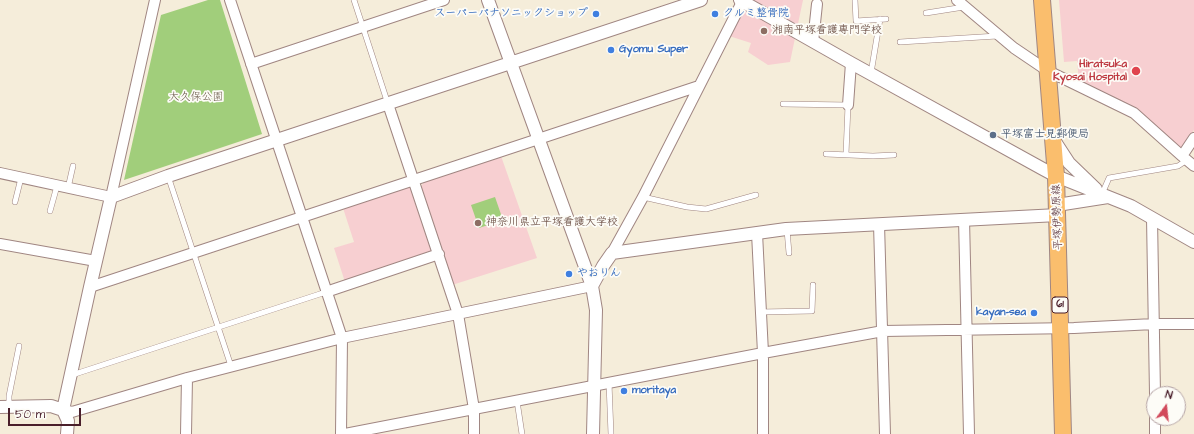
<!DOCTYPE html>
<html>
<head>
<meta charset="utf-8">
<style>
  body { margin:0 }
  #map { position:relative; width:1194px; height:434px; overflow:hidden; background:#f5edda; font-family:"Architects Daughter",sans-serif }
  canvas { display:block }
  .north { position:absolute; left:1146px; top:386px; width:40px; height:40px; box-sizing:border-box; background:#fdfcf7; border:1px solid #b5a4a5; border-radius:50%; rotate:15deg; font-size:11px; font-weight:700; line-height:16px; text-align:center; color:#4a1f2b }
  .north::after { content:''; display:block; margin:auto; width:14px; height:18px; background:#d1495b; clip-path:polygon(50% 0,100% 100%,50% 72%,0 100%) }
  .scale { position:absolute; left:8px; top:408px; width:73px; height:18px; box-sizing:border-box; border:2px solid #4a1f2b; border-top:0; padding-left:5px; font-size:12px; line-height:14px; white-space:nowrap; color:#4a1f2b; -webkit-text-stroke:3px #fdfcf7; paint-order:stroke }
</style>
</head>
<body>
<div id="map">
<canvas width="1194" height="434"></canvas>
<div class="north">N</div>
<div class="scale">50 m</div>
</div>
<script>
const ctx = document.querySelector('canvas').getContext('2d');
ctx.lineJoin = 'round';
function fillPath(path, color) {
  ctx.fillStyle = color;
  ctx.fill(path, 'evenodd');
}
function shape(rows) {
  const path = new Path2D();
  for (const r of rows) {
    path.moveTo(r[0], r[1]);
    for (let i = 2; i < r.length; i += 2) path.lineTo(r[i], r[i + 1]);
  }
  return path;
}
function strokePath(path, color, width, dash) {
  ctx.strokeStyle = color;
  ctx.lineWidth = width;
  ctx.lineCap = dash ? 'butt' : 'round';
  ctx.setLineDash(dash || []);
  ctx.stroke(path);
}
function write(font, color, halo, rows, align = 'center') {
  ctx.font = font + ' "Architects Daughter","Klee One",sans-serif';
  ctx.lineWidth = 3.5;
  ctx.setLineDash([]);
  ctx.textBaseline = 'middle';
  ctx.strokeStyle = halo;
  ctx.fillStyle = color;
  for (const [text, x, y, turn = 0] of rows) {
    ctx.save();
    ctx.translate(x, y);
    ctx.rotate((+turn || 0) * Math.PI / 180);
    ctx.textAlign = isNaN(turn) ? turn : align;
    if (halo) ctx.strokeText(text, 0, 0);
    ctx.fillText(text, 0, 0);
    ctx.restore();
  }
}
fillPath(shape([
  [747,0,803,0,790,62,768,65,748,52,751,43,729,36],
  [1059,0,1194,0,1194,130,1181,148,1177,147,1136,111,1079,80,1077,61,1064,62],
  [501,156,537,258,452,285,420,188,424,182],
  [410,186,433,249,431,253,345,282,334,248,354,242,343,208]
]), '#f7cfd1');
fillPath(shape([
  [208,0,220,0,262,134,124,180,161,15],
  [495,197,503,220,479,228,471,205]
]), '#a1ce7b');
const service = shape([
  [354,0,388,104],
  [855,0,856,21,886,19],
  [926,13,964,7],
  [900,42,997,36],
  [871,73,880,19],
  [783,104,848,105,846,154],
  [826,154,873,156,894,155],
  [168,176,231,366],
  [68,188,73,166],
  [1102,194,1109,178,1178,166,1187,160],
  [643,197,687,207,706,209,756,195],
  [15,202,21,178],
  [50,211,57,186],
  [787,230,789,253],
  [760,312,812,311,813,285],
  [72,375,326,292],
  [609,383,611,434],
  [517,401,522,434],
  [9,406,9,396,19,346]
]);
const minor = shape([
  [957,0,1014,48,1048,71,1134,113,1182,156,1194,166],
  [813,42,817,4],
  [251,64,444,0],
  [388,104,458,314,474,409,474,434],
  [848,105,851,63],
  [1182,156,1194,138],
  [0,173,111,197,155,0],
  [1152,218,1155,394],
  [964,219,969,434],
  [879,224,885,434],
  [757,233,763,353,763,434],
  [0,244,96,261],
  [612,253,643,197,743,0],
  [90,287,302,217,230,0],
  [326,292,439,254],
  [63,410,72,412,187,378,342,338,592,286],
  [1155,418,1155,434],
  [186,434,187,378],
  [341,434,342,338,302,217,699,86],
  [345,434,763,353,883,331,1074,328,1154,324,1194,324]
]);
const tertiary = shape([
  [488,0,592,286,596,310,593,434],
  [740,0,851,63,1043,169,1056,176,1131,206,1194,242],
  [1054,140,1069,163,1096,189],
  [1057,205,1108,197],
  [592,286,603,266,612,253,786,229,1058,215],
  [0,407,51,406,63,410],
  [67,434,68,421,63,410,90,287,111,197,168,176,701,0]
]);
const primary = shape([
  [1042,0,1056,176,1063,434]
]);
strokePath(service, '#a08682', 6);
strokePath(minor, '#a08682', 12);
strokePath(tertiary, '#a08682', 14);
strokePath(primary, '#a08682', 18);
strokePath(service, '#fff', 5);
strokePath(minor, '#fff', 10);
strokePath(tertiary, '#fff', 12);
strokePath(primary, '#fabe6d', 16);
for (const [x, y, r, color] of [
  [596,14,4,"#3f7fe0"],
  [715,14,4,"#3f7fe0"],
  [764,31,4,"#8d6e63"],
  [611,50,4,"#3f7fe0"],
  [1136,71,5,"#e0444e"],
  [993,135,4,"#5c6f8a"],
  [478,223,4,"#8d6e63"],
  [569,274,4,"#3f7fe0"],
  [1034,313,4,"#3f7fe0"],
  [624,391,4,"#3f7fe0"]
]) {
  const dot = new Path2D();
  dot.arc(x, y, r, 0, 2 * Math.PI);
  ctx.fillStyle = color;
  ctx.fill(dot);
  strokePath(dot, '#fdfcf7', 1.5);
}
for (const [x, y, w] of [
  [1060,305,16]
]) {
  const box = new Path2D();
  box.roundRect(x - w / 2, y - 8, w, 16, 3);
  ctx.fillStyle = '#fdfcf7';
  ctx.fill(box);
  strokePath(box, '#4a1f2b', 1);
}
write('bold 10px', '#4a1f2b', null, [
  ["61",1060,305]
]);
write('bold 11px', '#366cbe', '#fdfcf7', [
  ["スーパーパナソニックショップ",588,14,"right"],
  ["クルミ整骨院",723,14],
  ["Gyomu Super",619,50],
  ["やおりん",577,274],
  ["kayan-sea",1026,313,"right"],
  ["moritaya",632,391]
], 'left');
write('bold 11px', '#785e54', '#fdfcf7', [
  ["湘南平塚看護専門学校",772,31],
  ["神奈川県立平塚看護大学校",486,223]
], 'left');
write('bold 11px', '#be3a42', '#fdfcf7', [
  ["Hiratsuka",1127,65],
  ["Kyosai Hospital",1127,78]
], 'right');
write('11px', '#645443', '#fdfcf7', [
  ["大久保公園",196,98]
]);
write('bold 11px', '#4e5e75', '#fdfcf7', [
  ["平塚富士見郵便局",1001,135]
], 'left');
write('11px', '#4a1f2b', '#fdfcf7', [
  ["平塚伊勢原線",1058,217,-92]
]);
</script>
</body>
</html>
